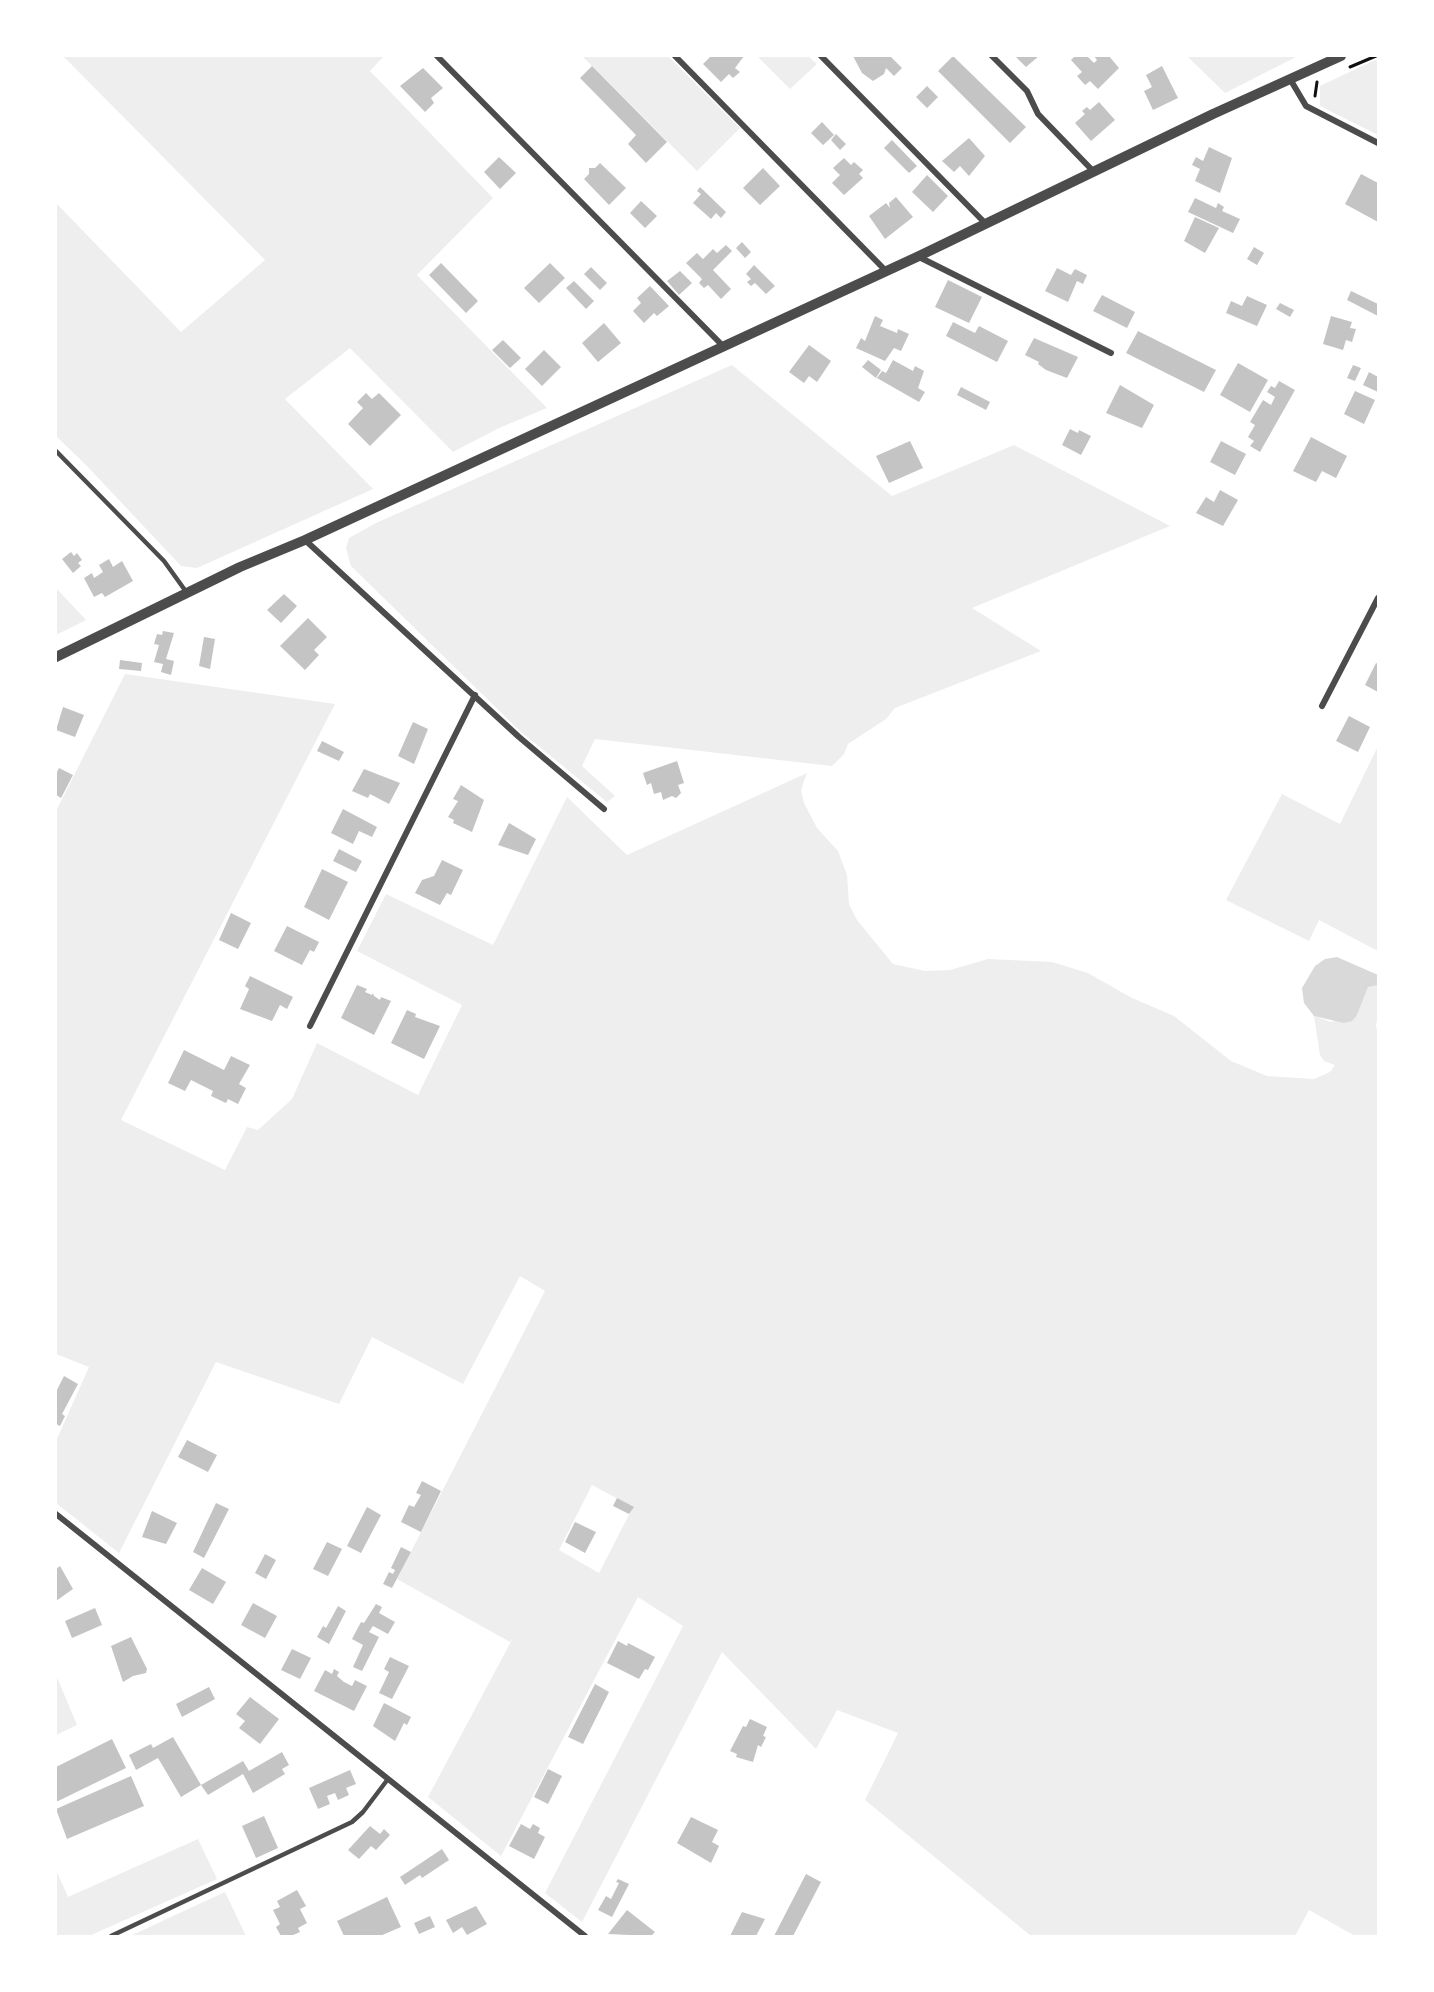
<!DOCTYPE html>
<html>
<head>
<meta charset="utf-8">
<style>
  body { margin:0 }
  #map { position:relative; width:1434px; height:1992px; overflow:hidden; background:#fff; font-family:"Crimson Pro",serif }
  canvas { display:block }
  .frame { position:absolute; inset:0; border:57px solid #fff; pointer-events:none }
</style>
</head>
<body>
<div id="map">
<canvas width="1434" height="1992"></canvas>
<div class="frame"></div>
</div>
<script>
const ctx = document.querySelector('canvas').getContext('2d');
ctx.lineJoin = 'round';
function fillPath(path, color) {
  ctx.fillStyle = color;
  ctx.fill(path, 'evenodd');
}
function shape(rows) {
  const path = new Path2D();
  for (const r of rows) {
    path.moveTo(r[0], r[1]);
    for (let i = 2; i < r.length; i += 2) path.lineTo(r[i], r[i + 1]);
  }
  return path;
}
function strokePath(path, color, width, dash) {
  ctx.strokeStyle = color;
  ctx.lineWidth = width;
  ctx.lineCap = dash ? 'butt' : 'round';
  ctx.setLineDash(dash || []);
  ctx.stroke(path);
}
fillPath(shape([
  [63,56,384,56,370,71,493,198,417,275,547,408,499,428,453,452,350,348,285,399,373,489,197,568,181,566,87,466,56,436,56,203,181,332,265,260],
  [582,56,668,56,740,128,697,171],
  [757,56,808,56,817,64,790,89],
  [1187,56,1298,56,1225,93],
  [1375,60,1378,62,1378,135,1320,106,1320,86],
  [732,365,892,496,1014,445,1170,526,972,608,1041,651,895,708,886,719,848,744,844,754,832,766,595,739,582,766,615,796,607,802,520,731,351,566,346,548,349,538,376,523],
  [56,588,86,620,56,635],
  [125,674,335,704,121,1120,225,1170,247,1127,258,1130,292,1099,317,1043,418,1095,462,1005,357,951,386,894,493,945,567,797,627,855,807,773,801,790,804,803,817,828,838,851,847,875,849,904,857,920,893,964,925,971,950,970,988,959,1052,962,1088,973,1132,998,1174,1016,1231,1061,1267,1076,1314,1079,1330,1072,1335,1065,1324,1061,1320,1055,1314,1016,1331,1022,1357,1015,1368,986,1378,985,1378,1016,1376,1025,1378,1035,1378,1936,1355,1936,1309,1910,1295,1936,1031,1936,865,1800,898,1733,837,1710,816,1749,722,1652,582,1922,545,1893,683,1626,638,1597,501,1856,428,1797,514,1636,510,1642,397,1579,545,1291,520,1276,463,1384,372,1337,339,1404,216,1362,119,1553,56,1503,56,1441,89,1367,56,1354,56,811],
  [592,1485,633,1507,599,1573,559,1550],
  [1378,746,1378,951,1319,920,1309,941,1226,900,1282,794,1340,824],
  [56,1675,77,1725,56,1735],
  [198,1839,217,1879,89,1936,56,1936,56,1870,68,1897],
  [225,1892,246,1936,130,1936]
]), '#eee');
fillPath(shape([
  [1337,957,1378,975,1378,985,1368,987,1357,1015,1352,1021,1344,1023,1314,1016,1304,1003,1302,988,1315,966,1325,959]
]), '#d9d9d9');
fillPath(shape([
  [711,56,744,56,735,68,740,72,733,78,729,74,721,82,703,64],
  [853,56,890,56,902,68,894,76,886,68,884,74,873,81,862,73],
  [953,56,1026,127,1010,143,938,71],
  [1015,56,1039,56,1026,67],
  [1075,56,1087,56,1094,63,1097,60,1094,56,1109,56,1119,68,1098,89,1090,81,1085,85,1077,76,1082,72,1071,60],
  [592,66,667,142,646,163,628,144,636,135,580,78],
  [1162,66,1178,98,1153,110,1144,91,1152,87,1146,75],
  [423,68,443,88,431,98,434,103,425,112,400,86],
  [927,86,938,97,927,108,916,97],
  [1099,102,1115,120,1091,141,1075,123,1085,114,1082,111,1087,107,1090,110],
  [822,122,834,135,823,145,811,133],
  [836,134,846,144,840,150,831,140],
  [969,138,985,156,969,176,960,166,954,172,942,161],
  [892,140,917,166,909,173,884,148],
  [1209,147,1232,158,1220,193,1195,181,1200,169,1192,165,1196,157,1203,161],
  [499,157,516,173,500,189,484,172],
  [844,158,851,165,854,162,863,170,859,174,863,178,844,195,832,183,840,175,833,168],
  [600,163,626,188,609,205,584,179,589,174,589,168,595,168],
  [763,168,780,186,760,205,743,188],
  [1361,174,1378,183,1378,222,1345,204],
  [927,175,948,196,933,212,912,192],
  [700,187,726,212,721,218,716,213,711,219,693,203,701,194,697,191],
  [896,197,913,217,885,239,869,216,886,203,890,208,889,203],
  [1195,198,1216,208,1218,203,1224,207,1222,211,1240,219,1233,233,1188,212],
  [641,201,657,216,645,228,630,213],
  [1195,217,1219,228,1205,253,1184,241],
  [742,242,751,252,745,258,736,248],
  [726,245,732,251,713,270,731,289,721,299,708,285,704,288,699,283,702,279,686,263,697,253,703,259,713,249,717,253],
  [1254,247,1264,253,1257,265,1247,259],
  [441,263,478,301,466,313,429,275],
  [550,263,565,278,539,303,524,288],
  [754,265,775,286,766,294,755,283,751,286,747,282,751,279,746,274],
  [591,267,607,283,600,290,584,274],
  [1057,268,1071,275,1075,269,1087,275,1083,284,1077,281,1068,302,1045,291],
  [680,271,692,283,679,295,667,281],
  [948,280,982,297,969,323,935,307],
  [574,281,594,301,586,309,566,288],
  [650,286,669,306,657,316,654,313,644,323,633,311,641,303,637,298],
  [1351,291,1378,304,1378,316,1347,300],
  [1102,295,1135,312,1127,328,1093,311],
  [1247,296,1267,305,1257,326,1226,313,1231,301,1242,306],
  [1280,303,1294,310,1290,317,1276,309],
  [875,316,883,320,880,326,897,333,898,329,909,334,901,351,894,348,885,361,856,348,861,338,865,341],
  [1331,316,1352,322,1350,328,1356,329,1352,342,1346,340,1343,350,1323,344],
  [953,322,975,333,979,326,1008,341,997,362,946,336],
  [604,323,621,343,598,362,582,343],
  [1138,331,1216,370,1204,392,1126,353],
  [1034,338,1078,357,1067,378,1046,370,1038,364,1039,362,1025,355],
  [503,340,521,358,510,368,492,350],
  [809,345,831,361,817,382,809,376,804,383,789,372],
  [544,350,561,367,542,386,525,369],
  [868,360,881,370,876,378,862,367],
  [893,360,913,371,915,366,924,371,918,388,925,392,919,402,877,378,882,371,886,373],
  [1238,363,1268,380,1250,412,1220,395],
  [1353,365,1361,368,1355,381,1347,378],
  [1369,372,1378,377,1378,392,1363,385],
  [1279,381,1295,390,1260,452,1250,446,1254,441,1248,437,1255,425,1250,422,1263,400,1271,405,1275,397,1267,392,1271,386,1275,388],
  [1120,385,1154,405,1142,428,1106,413],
  [961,387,990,402,986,410,957,395],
  [1355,391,1375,400,1364,424,1344,414],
  [366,393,372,399,379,393,401,415,370,446,348,424,363,408,357,402],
  [1070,429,1078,433,1079,430,1091,436,1081,455,1062,445],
  [1311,437,1347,456,1336,478,1322,471,1316,482,1293,471],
  [910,441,923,468,889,483,876,456],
  [1221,441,1246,454,1235,475,1210,462],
  [1220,490,1238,500,1223,526,1196,513,1206,497,1214,502],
  [71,552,74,556,77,553,82,560,78,563,81,566,73,573,62,559],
  [109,559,113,567,122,561,133,581,105,597,102,593,94,597,84,578,92,573,94,578,103,572,99,565],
  [284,594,297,606,281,623,267,610],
  [308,618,327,637,314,650,319,655,305,670,280,646],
  [163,631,174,633,166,659,174,661,171,675,161,672,163,664,154,662,159,645,154,644,157,634,162,635],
  [204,637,215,639,210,669,199,666],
  [120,660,142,663,141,671,119,669],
  [1376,663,1378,664,1378,692,1365,685],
  [63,707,84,715,75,737,56,730],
  [1349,716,1370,727,1358,752,1336,741],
  [413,722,428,729,414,764,398,756],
  [322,741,344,752,339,761,317,751],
  [677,761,684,783,678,785,681,793,676,798,672,796,663,800,661,792,654,794,651,783,647,785,643,773],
  [59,768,73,775,61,798,56,795,56,774],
  [364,769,400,783,389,804,370,794,368,798,352,791],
  [461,785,484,800,472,832,453,823,454,820,448,817,458,801,453,799],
  [343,809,377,827,372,837,359,831,353,844,331,833],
  [509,823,536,839,528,855,498,845],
  [339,849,362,861,356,872,333,861],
  [442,860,463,870,451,895,447,893,440,905,415,893,422,880,434,876],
  [322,869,348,882,329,920,304,907],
  [231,913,251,923,238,949,219,940],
  [287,926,319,942,314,952,310,950,302,965,274,951],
  [250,976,293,997,287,1009,280,1005,272,1021,240,1009,249,989,245,986],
  [357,985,367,989,365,992,372,995,373,993,374,996,380,1000,381,997,391,1001,374,1035,341,1018],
  [407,1010,416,1014,415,1017,440,1026,424,1059,391,1043],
  [184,1050,224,1070,231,1056,250,1065,239,1084,246,1088,238,1104,228,1099,226,1103,211,1096,213,1091,191,1080,185,1091,168,1083],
  [64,1376,78,1384,62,1414,65,1416,60,1426,56,1424,56,1392],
  [187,1440,217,1455,208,1472,178,1457],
  [422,1481,441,1491,421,1532,401,1522,409,1505,414,1507,421,1495,416,1493],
  [617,1498,634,1507,629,1514,613,1506],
  [216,1503,229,1509,204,1558,193,1552],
  [367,1507,381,1515,361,1553,347,1546],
  [152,1511,177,1523,166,1544,142,1537],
  [575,1522,596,1532,585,1553,565,1542],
  [327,1542,342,1549,328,1576,313,1569],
  [401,1547,411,1552,392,1588,383,1584,389,1572,393,1574,395,1570,391,1568],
  [265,1554,276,1560,266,1579,255,1573],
  [60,1566,73,1589,56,1601,56,1569],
  [202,1568,226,1582,213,1604,189,1590],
  [253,1603,277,1616,265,1638,241,1625],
  [376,1604,382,1607,379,1613,395,1622,388,1634,373,1626,369,1632,379,1637,362,1671,353,1667,363,1645,352,1639,361,1622,364,1623],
  [338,1606,346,1611,329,1644,317,1637,323,1626,326,1628],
  [95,1608,102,1625,72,1638,65,1621],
  [131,1637,147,1669,146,1673,133,1676,123,1682,111,1646],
  [618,1641,627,1646,628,1643,655,1657,648,1670,645,1669,639,1679,607,1663],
  [292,1649,311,1658,300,1679,281,1670],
  [390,1657,409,1666,392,1699,379,1693,389,1672,384,1669],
  [334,1669,339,1672,337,1676,344,1682,352,1686,355,1680,367,1686,354,1711,314,1691,325,1670,332,1674],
  [595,1684,609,1692,583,1744,568,1737],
  [209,1687,215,1699,182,1717,176,1704],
  [250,1697,279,1719,260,1744,239,1728,245,1721,236,1714],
  [384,1703,411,1717,407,1725,404,1723,395,1741,373,1726],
  [750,1719,767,1727,763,1736,766,1737,761,1747,758,1745,753,1762,736,1757,737,1754,730,1751,743,1726,746,1727],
  [173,1737,201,1785,181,1797,158,1758,136,1770,129,1755,151,1744,153,1748],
  [112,1739,126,1768,56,1802,56,1767],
  [282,1752,289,1765,282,1769,285,1774,253,1793,243,1774,208,1795,201,1785,243,1761,249,1771],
  [548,1769,562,1776,548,1804,534,1797],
  [350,1770,356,1784,346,1788,349,1795,338,1800,335,1793,327,1796,330,1804,318,1809,309,1788],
  [131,1776,144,1806,67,1839,56,1809],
  [264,1816,278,1848,256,1858,242,1826],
  [691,1817,718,1830,712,1842,719,1846,711,1863,677,1843],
  [521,1824,530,1829,533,1824,540,1828,538,1833,545,1837,534,1859,509,1846],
  [370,1826,380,1834,384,1829,390,1835,376,1850,371,1846,359,1859,348,1850],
  [442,1849,449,1860,422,1878,420,1875,405,1885,400,1877],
  [806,1874,821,1882,793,1936,774,1936],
  [618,1879,629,1884,612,1917,598,1910,606,1896,611,1899,619,1883,616,1882],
  [297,1890,306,1906,300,1909,307,1923,298,1928,300,1932,291,1936,281,1936,276,1927,280,1924,273,1910,280,1907,277,1901],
  [387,1897,401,1927,380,1936,344,1936,337,1921],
  [476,1906,487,1924,467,1935,462,1927,453,1933,446,1920],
  [627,1910,655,1932,651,1936,608,1934],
  [742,1912,765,1919,756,1936,730,1936],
  [430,1916,435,1927,419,1934,414,1923]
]), '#c4c4c4');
strokePath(shape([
  [1350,67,1376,56],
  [1315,96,1317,82]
]), '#111', 3);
strokePath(shape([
  [56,451,164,561,187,593],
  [111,1936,352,1822,363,1812,388,1779]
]), '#4c4c4c', 4.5);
strokePath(shape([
  [437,56,722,345],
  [675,56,886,271],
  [821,56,986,224],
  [992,56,1027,91,1038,114,1094,172],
  [1290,79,1306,106,1378,143],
  [919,257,1111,353],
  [305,540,519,737,604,809],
  [1322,706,1378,598],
  [310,1026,475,695],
  [56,1514,585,1936]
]), '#4c4c4c', 6);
strokePath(shape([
  [56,657,240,567,305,540,919,256,1213,114,1341,56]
]), '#4c4c4c', 10);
</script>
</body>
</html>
